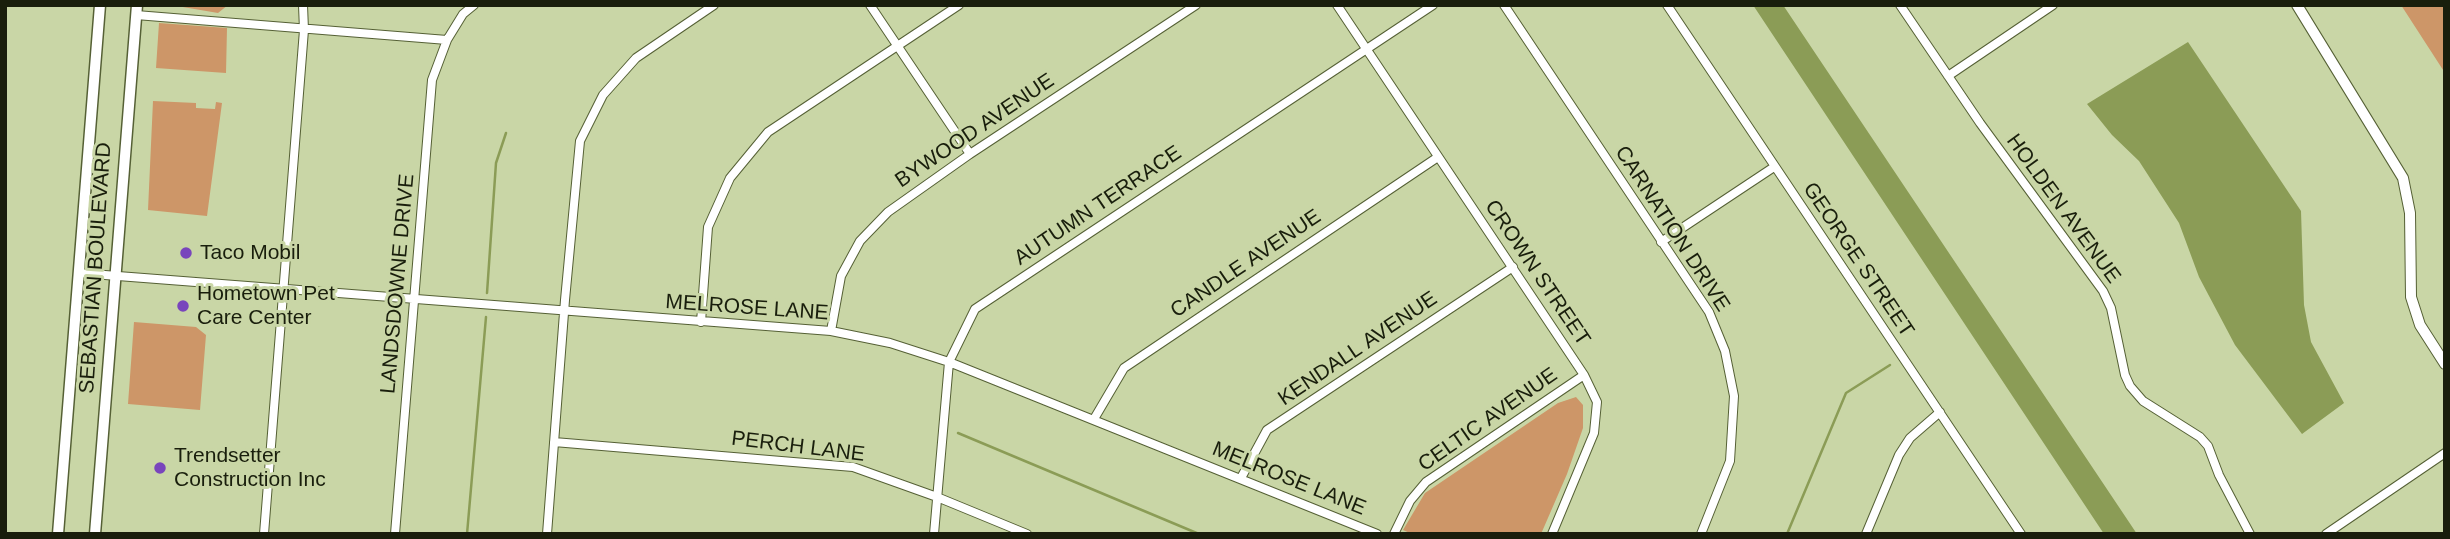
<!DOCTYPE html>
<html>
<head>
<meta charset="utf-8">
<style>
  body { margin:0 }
  #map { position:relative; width:2450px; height:539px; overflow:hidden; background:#c9d6a6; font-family:Arial,sans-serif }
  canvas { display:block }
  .frame { position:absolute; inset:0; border:7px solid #191e0c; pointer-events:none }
</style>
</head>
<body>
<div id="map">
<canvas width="2450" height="539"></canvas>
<div class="frame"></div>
</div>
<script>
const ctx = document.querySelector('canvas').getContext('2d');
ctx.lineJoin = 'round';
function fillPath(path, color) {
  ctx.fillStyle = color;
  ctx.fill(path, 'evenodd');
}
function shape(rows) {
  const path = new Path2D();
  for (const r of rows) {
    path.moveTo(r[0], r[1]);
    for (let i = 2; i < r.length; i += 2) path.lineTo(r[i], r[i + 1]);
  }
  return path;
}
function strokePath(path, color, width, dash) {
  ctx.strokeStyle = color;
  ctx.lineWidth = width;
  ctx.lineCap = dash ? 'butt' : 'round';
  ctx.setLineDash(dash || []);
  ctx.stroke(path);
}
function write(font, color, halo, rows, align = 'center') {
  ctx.font = font + ' Arial,sans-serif';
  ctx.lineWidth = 6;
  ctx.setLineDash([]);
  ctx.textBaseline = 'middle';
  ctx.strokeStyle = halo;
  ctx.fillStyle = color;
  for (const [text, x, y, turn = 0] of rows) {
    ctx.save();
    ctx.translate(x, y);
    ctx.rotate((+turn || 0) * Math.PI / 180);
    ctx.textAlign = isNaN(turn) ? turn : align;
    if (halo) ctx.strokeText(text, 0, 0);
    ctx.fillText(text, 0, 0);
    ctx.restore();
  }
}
fillPath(shape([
  [171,5,228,5,218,13],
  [2401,5,2445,5,2445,73],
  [159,23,227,28,226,73,156,68],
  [153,101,196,103,196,108,215,109,216,102,222,103,207,216,148,210],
  [134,322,196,327,206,335,200,410,128,404],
  [1576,397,1583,405,1583,428,1567,474,1541,534,1412,534,1403,530,1425,493,1558,403]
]), '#cd9668');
fillPath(shape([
  [1753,5,1783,5,2137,534,2104,534],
  [2188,42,2301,211,2304,305,2311,342,2344,403,2302,434,2235,345,2199,277,2179,223,2139,161,2112,135,2087,104]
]), '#8b9c56');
strokePath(shape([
  [487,293,496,163,506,133],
  [958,433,1199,534],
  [467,534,486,317],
  [1787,534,1846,393,1890,365]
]), '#8b9c56', 2.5);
const minor = shape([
  [870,5,970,154],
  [1337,5,1584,375,1597,402,1594,433,1552,534],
  [1504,5,1709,312,1725,351,1734,396,1730,461,1701,534],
  [1667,5,2021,534],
  [1900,5,1980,123,2103,291,2111,308,2125,375,2130,386,2143,401,2200,437,2208,446,2219,475,2250,534],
  [136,15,447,40],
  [1948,76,2053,5],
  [1661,242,1774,167],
  [79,273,831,331,890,343,949,362,1377,534],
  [701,322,708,227,730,178,768,132,959,5],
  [831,331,841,276,860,241,888,212,970,154,1196,5],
  [1094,419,1124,368,1438,157],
  [554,442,853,467,937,497,1027,534],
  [1241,478,1267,430,1513,267],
  [264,534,304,30,303,5],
  [395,534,432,80,447,40,463,14,474,5],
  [547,534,565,300,580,141,603,95,636,58,714,5],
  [934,534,949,362,975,309,1433,5],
  [1394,534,1410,501,1426,482,1584,375],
  [1866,534,1899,455,1910,438,1940,412],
  [2326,534,2445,453]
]);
const tertiary = shape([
  [2297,5,2403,178,2410,213,2411,297,2420,325,2445,364]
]);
const secondary = shape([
  [58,534,100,5],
  [95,534,137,5]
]);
strokePath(minor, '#556035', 10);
strokePath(tertiary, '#556035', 12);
strokePath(secondary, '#556035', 13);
strokePath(minor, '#fff', 8);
strokePath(tertiary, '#fff', 10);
strokePath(secondary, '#fff', 10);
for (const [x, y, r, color] of [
  [186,253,7,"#7945bc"],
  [183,306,7,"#7945bc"],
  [160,468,7,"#7945bc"]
]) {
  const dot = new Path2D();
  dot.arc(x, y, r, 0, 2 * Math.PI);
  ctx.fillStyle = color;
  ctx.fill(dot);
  strokePath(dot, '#c9d6a6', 2.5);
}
write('21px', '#191e0c', '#c9d6a6', [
  ["BYWOOD AVENUE",975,131,-34],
  ["AUTUMN TERRACE",1098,206,-34],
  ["HOLDEN AVENUE",2063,209,54],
  ["CARNATION DRIVE",1672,229,57],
  ["GEORGE STREET",1858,260,56],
  ["CANDLE AVENUE",1246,264,-34],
  ["SEBASTIAN BOULEVARD",96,268,-86],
  ["CROWN STREET",1537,273,56],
  ["LANDSDOWNE DRIVE",398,284,-85],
  ["MELROSE LANE",747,308,4],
  ["KENDALL AVENUE",1358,349,-34],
  ["CELTIC AVENUE",1488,420,-35],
  ["PERCH LANE",798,447,7],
  ["MELROSE LANE",1289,479,22]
]);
write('21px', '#191e0c', '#c9d6a6', [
  ["Taco Mobil",200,253],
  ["Hometown Pet",197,294],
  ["Care Center",197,318],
  ["Trendsetter",174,456],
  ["Construction Inc",174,480]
], 'left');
</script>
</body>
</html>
